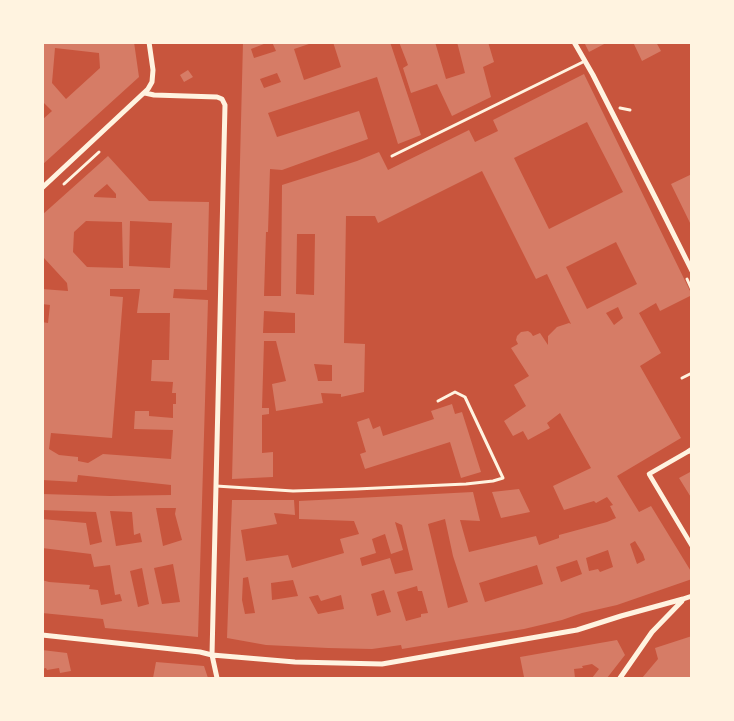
<!DOCTYPE html>
<html>
<head>
<meta charset="utf-8">
<style>
  body { margin:0 }
  #map { position:relative; width:734px; height:721px; overflow:hidden; background:#c8553d; font-family:Literata,serif }
  canvas { display:block }
  .frame { position:absolute; inset:0; border:44px solid #fff3e0; pointer-events:none }
</style>
</head>
<body>
<div id="map">
<canvas width="734" height="721"></canvas>
<div class="frame"></div>
</div>
<script>
const ctx = document.querySelector('canvas').getContext('2d');
ctx.lineJoin = 'round';
function fillPath(path, color) {
  ctx.fillStyle = color;
  ctx.fill(path, 'evenodd');
}
function shape(rows) {
  const path = new Path2D();
  for (const r of rows) {
    path.moveTo(r[0], r[1]);
    for (let i = 2; i < r.length; i += 2) path.lineTo(r[i], r[i + 1]);
  }
  return path;
}
function strokePath(path, color, width, dash) {
  ctx.strokeStyle = color;
  ctx.lineWidth = width;
  ctx.lineCap = dash ? 'butt' : 'round';
  ctx.setLineDash(dash || []);
  ctx.stroke(path);
}
fillPath(shape([
  [42,42,134,42,139,77,42,165,42,120,52,111,42,101],
  [55,48,99,53,100,68,66,99,52,83],
  [243,42,269,42,251,49,254,58,276,51,272,42,315,42,294,49,304,80,341,67,333,42,390,42,421,135,398,144,377,77,268,113,277,137,359,111,368,139,282,170,270,169,268,232,266,232,264,296,281,296,282,185,357,161,379,152,388,170,469,130,475,142,498,131,493,120,584,74,692,295,660,311,656,303,639,313,661,353,640,366,681,438,617,476,639,512,651,506,692,573,692,579,617,605,582,613,562,620,524,629,402,649,401,645,372,649,328,648,266,645,227,638,232,500,294,500,295,515,274,513,277,524,241,530,246,561,288,555,292,568,344,553,340,539,359,534,354,521,299,519,299,501,473,492,480,521,460,520,469,552,536,536,539,545,559,538,559,535,607,522,616,518,610,506,613,505,607,497,596,503,594,501,564,510,553,486,591,468,560,413,547,423,550,428,528,440,523,431,513,436,504,421,526,406,514,385,529,376,511,348,518,344,516,340,517,336,521,332,528,331,531,333,533,336,540,333,548,345,548,336,557,327,569,323,571,324,547,274,536,279,482,171,378,223,375,216,346,216,344,343,365,344,364,392,341,397,341,394,321,393,323,403,276,411,272,384,286,381,276,341,264,341,262,408,269,408,269,414,262,415,262,453,273,452,273,477,232,479],
  [277,73,281,82,264,88,260,79],
  [587,122,623,192,549,229,514,158],
  [297,234,315,234,314,295,296,294],
  [616,242,637,284,587,309,566,267],
  [618,307,623,318,614,325,606,313],
  [264,311,295,313,295,333,263,333],
  [314,364,332,365,332,381,318,381],
  [445,519,453,556,468,602,448,608,428,524],
  [395,522,402,525,413,570,395,574,390,558,362,566,360,558,376,553,372,539,385,534,391,554,403,550],
  [635,541,643,554,645,560,637,564,630,544],
  [608,550,613,567,600,572,598,569,589,571,586,558],
  [577,560,582,574,561,582,556,567],
  [537,565,543,584,485,602,479,583],
  [248,577,255,613,245,614,242,600,243,578],
  [293,580,298,596,272,600,271,583],
  [417,586,418,591,422,591,428,613,421,614,421,617,406,621,397,592],
  [384,590,391,612,377,616,371,594],
  [318,595,321,601,341,595,344,609,318,614,309,597],
  [399,42,435,42,446,79,465,73,457,42,488,42,494,62,483,67,491,97,452,116,437,84,411,93,403,68,408,65],
  [584,42,608,42,589,52],
  [633,42,656,42,661,51,642,61],
  [188,70,193,77,184,82,180,75],
  [108,156,149,201,209,202,207,290,174,289,173,298,208,300,198,637,105,628,103,619,42,613,42,580,49,582,90,585,89,589,98,590,101,605,122,601,120,594,115,595,110,565,94,567,91,554,42,548,42,519,86,523,90,545,102,542,96,512,42,510,42,494,110,496,171,495,171,485,78,475,77,482,42,480,42,322,48,323,50,305,42,304,42,289,68,291,67,283,44,258,42,260,42,215],
  [107,184,116,194,116,198,94,197,94,195],
  [86,221,122,222,123,268,87,267,73,252,74,232],
  [130,221,172,223,170,268,129,266],
  [110,289,140,289,137,313,170,313,169,360,152,360,151,381,173,382,172,393,176,393,176,404,173,404,173,418,149,416,149,411,135,411,134,429,173,430,171,459,103,454,88,463,78,461,78,457,59,455,49,449,51,433,112,438,123,297,110,296],
  [156,508,176,508,175,514,182,540,163,546],
  [110,511,132,512,134,535,140,533,142,542,116,546],
  [173,564,180,602,162,604,154,568],
  [142,568,149,604,138,607,130,571],
  [692,174,692,227,671,184],
  [452,404,455,414,462,412,481,472,461,478,450,442,365,469,360,454,366,452,357,422,369,418,373,429,380,426,383,436,434,419,431,411],
  [692,471,692,499,679,478],
  [519,489,530,512,501,518,492,492],
  [692,636,692,678,642,678,658,659,655,648],
  [617,640,625,655,607,678,592,678,599,669,592,664,582,666,583,668,574,669,575,678,518,678,518,677,524,677,520,657],
  [42,650,67,653,71,671,60,673,59,668,47,670,46,668,42,669],
  [156,662,204,666,208,678,153,678]
]), '#d67c66');
strokePath(shape([
  [620,108,630,110],
  [64,184,99,152],
  [687,279,692,290],
  [682,378,692,373]
]), '#fff3e0', 3);
strokePath(shape([
  [392,156,585,61],
  [216,486,293,491,356,489,466,484,493,481,503,478,465,397,455,392,438,401]
]), '#fff3e0', 3);
strokePath(shape([
  [689,451,649,474,692,546]
]), '#fff3e0', 4.5);
strokePath(shape([
  [574,42,593,75,656,199,692,271],
  [145,93,154,95,217,97,222,99,225,105,212,655,217,678],
  [42,188,148,89,152,82,153,70,149,42],
  [689,451,692,449],
  [42,635,200,652,212,655,295,662,382,664,577,630,621,616,683,599,692,596],
  [620,678,652,632,682,601]
]), '#fff3e0', 5);
</script>
</body>
</html>
